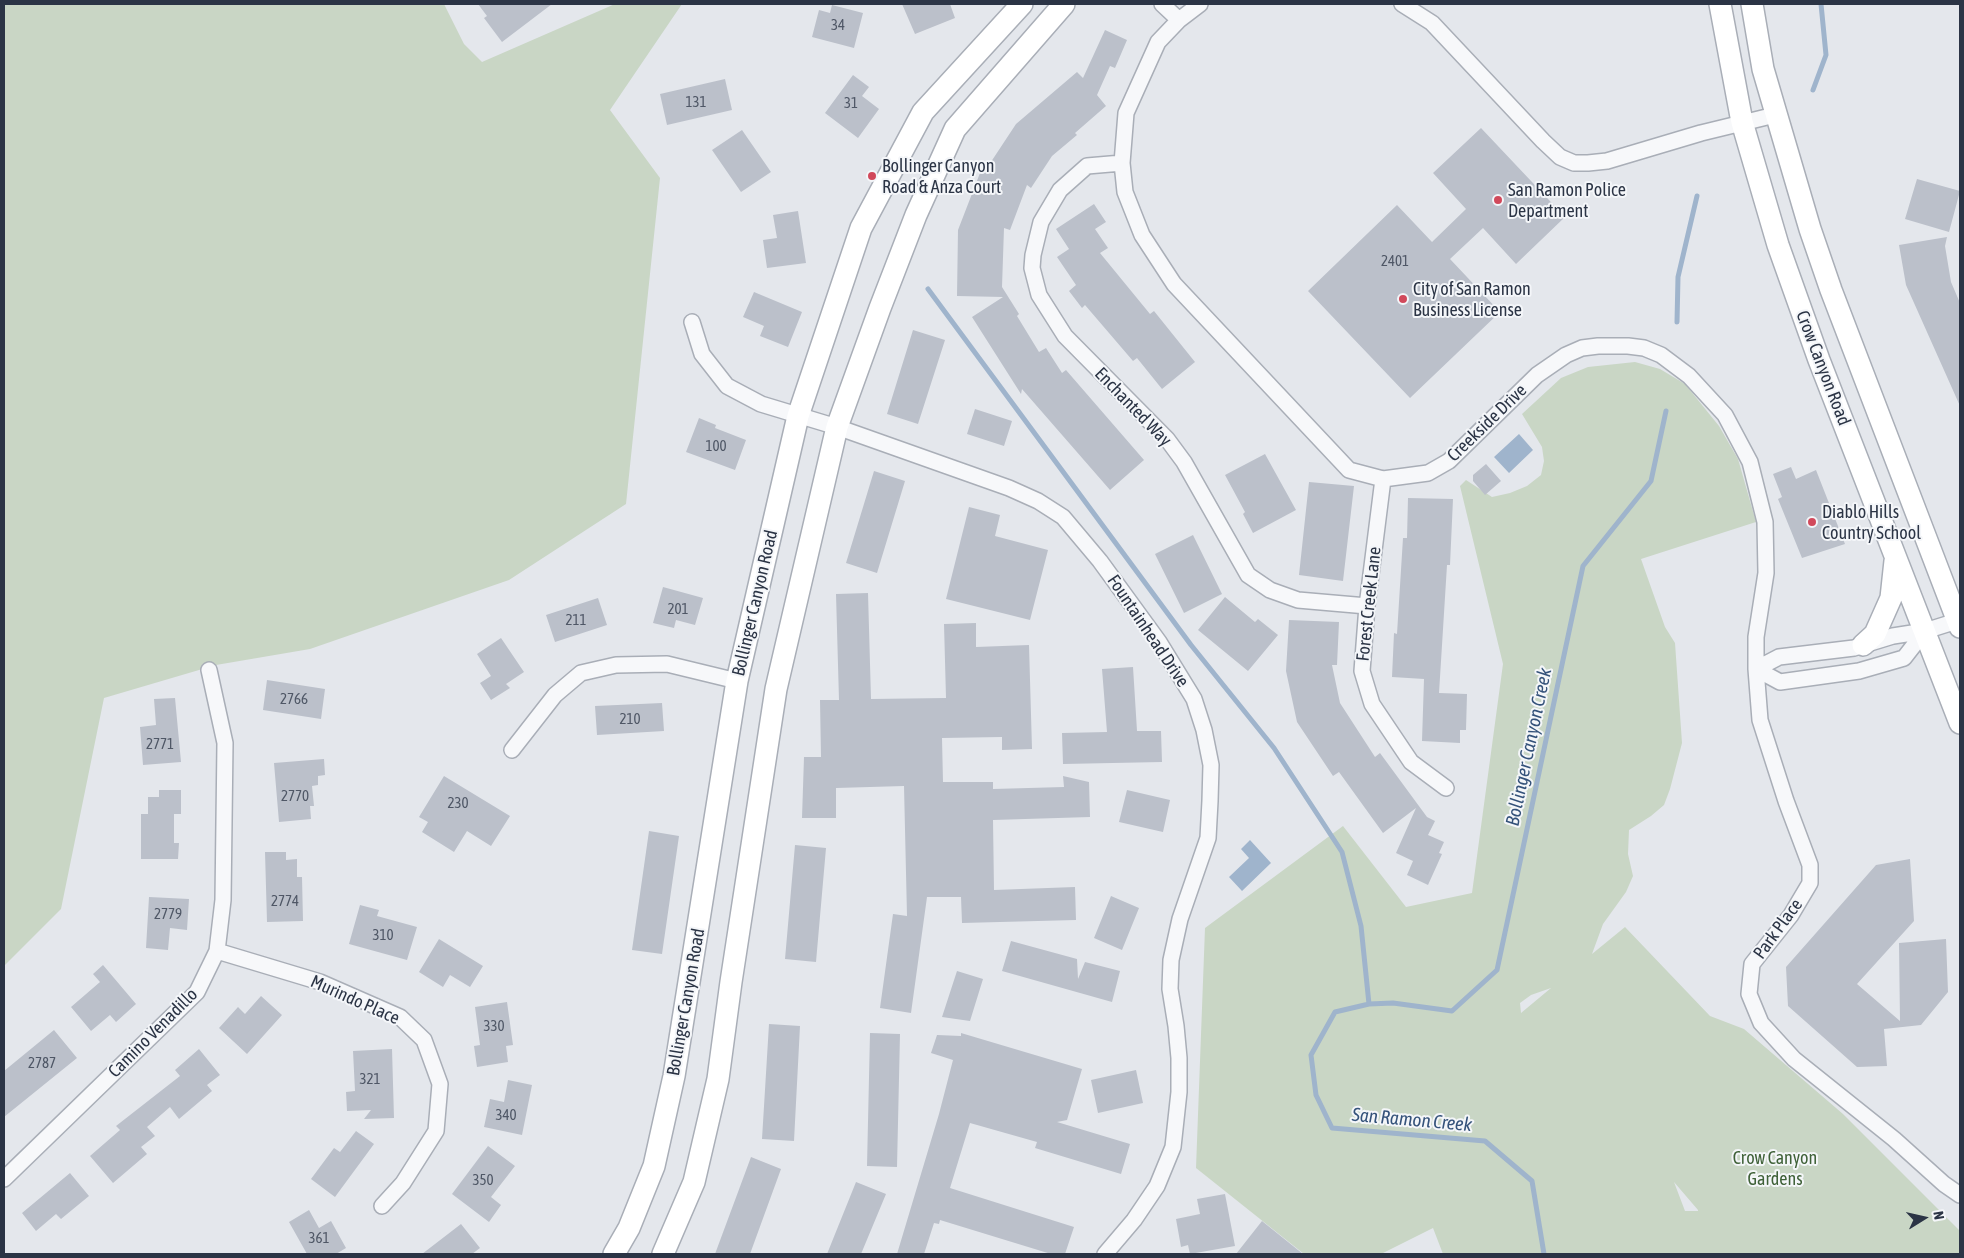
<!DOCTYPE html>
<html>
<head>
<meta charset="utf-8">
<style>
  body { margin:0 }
  #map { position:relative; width:1964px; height:1258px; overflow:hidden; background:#e4e7ec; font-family:"Asap Condensed",sans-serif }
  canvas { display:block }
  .frame { position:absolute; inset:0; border:5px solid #2b3445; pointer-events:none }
  .north { position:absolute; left:1899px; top:1193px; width:50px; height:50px; -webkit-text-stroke:4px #f4f6f9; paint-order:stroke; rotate:80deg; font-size:14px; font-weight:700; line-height:20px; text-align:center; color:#2b3445 }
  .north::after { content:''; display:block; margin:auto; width:18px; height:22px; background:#2b3445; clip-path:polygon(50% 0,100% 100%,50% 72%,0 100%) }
</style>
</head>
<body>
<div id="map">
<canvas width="1964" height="1258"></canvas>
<div class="frame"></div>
<div class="north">N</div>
</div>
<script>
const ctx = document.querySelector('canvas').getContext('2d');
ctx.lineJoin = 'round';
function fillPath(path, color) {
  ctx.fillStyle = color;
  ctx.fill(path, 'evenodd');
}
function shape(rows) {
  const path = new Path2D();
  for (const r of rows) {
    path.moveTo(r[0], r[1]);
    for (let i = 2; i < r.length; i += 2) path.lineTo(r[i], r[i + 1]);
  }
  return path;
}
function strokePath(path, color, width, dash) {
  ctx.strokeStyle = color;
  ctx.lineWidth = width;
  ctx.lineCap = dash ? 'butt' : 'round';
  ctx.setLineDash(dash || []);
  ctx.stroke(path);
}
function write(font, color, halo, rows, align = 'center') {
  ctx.font = font + ' "Asap Condensed",sans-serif';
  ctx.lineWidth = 4;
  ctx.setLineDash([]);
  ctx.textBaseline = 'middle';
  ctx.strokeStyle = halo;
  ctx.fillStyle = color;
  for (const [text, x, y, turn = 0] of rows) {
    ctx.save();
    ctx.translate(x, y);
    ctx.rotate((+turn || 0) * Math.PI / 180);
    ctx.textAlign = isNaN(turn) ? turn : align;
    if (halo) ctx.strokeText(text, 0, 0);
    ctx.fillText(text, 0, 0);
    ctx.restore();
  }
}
fillPath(shape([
  [4,4,444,4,464,44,482,62,615,4,682,4,610,110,660,178,626,504,509,580,310,649,216,665,104,698,61,909,4,966],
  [1635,362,1660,369,1685,384,1719,426,1738,459,1756,522,1641,559,1665,627,1675,643,1682,743,1670,789,1664,805,1651,816,1629,830,1628,854,1633,876,1626,892,1603,924,1592,954,1625,927,1710,1016,1744,1029,1843,1114,1960,1231,1960,1254,1443,1254,1433,1228,1381,1254,1304,1254,1196,1168,1205,928,1343,826,1406,907,1472,893,1503,664,1460,486,1466,480,1492,497,1510,493,1527,486,1541,475,1544,461,1542,447,1522,414,1561,378,1588,367],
  [1551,988,1521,1013,1520,1003,1531,995],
  [1674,1182,1698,1210,1698,1211,1685,1211]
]), '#c9d6c5');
fillPath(shape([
  [1519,434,1533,450,1509,473,1494,457],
  [1250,840,1271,863,1242,891,1229,877,1249,858,1241,849]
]), '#9fb4cc');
strokePath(shape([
  [1813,90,1826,55,1821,4],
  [928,289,1191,645,1274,748,1342,852,1361,926,1369,1004],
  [1677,322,1678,277,1697,196],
  [1544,1254,1532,1181,1485,1141,1332,1128,1316,1095,1311,1055,1335,1012,1369,1004,1393,1003,1452,1011,1497,970,1583,566,1651,481,1666,411]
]), '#9fb4cc', 5);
fillPath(shape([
  [478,4,552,4,502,42,484,18,487,16],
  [902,4,950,4,955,18,915,34],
  [832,5,863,13,854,48,812,37,819,10,830,13],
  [1105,30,1127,40,1115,68,1110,66,1097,95,1106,106,1075,133,1077,135,1052,156,1031,188,1027,185,1010,230,1004,228,1002,287,1019,314,1017,316,1039,352,1046,348,1062,373,1066,370,1144,460,1110,490,1022,389,1021,394,972,317,1003,297,957,296,958,230,980,173,983,174,1016,124,1077,72,1083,78],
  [853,75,869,87,862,96,879,109,858,138,825,113],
  [725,79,732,110,667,125,660,94],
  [1481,128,1565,217,1516,264,1483,228,1450,259,1500,312,1410,398,1308,291,1397,205,1432,242,1466,209,1433,173],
  [742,130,771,172,741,192,712,150],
  [1917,179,1960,191,1949,232,1905,219],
  [1094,204,1106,222,1095,229,1108,248,1100,253,1150,314,1154,311,1195,362,1162,389,1137,358,1133,361,1085,305,1082,308,1069,291,1076,285,1057,257,1069,249,1056,229],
  [798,211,806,263,767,268,763,240,777,238,773,215],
  [1947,237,1945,246,1951,282,1960,303,1960,406,1906,285,1899,245],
  [754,292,802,312,788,347,760,336,764,326,743,317],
  [913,330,945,340,918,424,887,414],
  [975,409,1012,421,1004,446,967,434],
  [699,418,716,425,715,428,746,440,735,470,686,452],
  [1265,454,1296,510,1253,533,1243,514,1245,512,1225,475],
  [1486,464,1501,481,1485,495,1473,481,1473,475],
  [1791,467,1796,479,1816,470,1845,544,1802,558,1778,499,1782,497,1773,474],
  [874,471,905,481,877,573,846,563],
  [1309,482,1354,486,1343,581,1299,575],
  [1408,498,1453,499,1450,565,1447,565,1439,693,1467,694,1466,730,1460,730,1460,743,1422,741,1424,679,1392,677,1394,633,1397,634,1403,538,1407,538],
  [969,507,1000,515,995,536,1048,550,1030,620,946,599],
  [1193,535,1222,594,1184,613,1155,554],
  [663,587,703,598,695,625,676,620,674,628,653,623],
  [868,593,871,699,946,698,944,624,976,623,976,647,1029,645,1032,749,1002,750,1002,737,942,738,943,782,993,782,993,789,1064,787,1063,776,1089,782,1090,817,993,820,994,890,1075,887,1076,920,962,923,961,897,927,897,911,1013,880,1008,893,914,907,916,904,786,836,788,836,818,802,818,804,757,821,757,820,700,839,700,836,594],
  [1225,597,1255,622,1258,619,1278,635,1248,671,1198,630],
  [598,598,607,625,555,642,546,615],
  [1289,620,1339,622,1337,665,1332,665,1340,703,1375,757,1380,753,1427,817,1435,821,1428,835,1444,842,1439,853,1442,854,1428,885,1407,875,1413,861,1396,853,1416,808,1383,833,1339,772,1333,776,1297,722,1286,671],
  [501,638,524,672,506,684,510,688,491,700,480,683,491,676,477,654],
  [1133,667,1137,731,1161,731,1162,762,1063,764,1062,733,1107,732,1102,669],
  [267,680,325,689,321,719,263,710],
  [175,698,181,762,143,765,140,727,156,725,154,699],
  [662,703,664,731,597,735,595,706],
  [324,759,325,775,318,776,318,785,312,786,314,806,310,806,311,819,279,822,274,763],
  [444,776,510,816,491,846,467,831,454,852,422,832,428,822,419,817],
  [159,790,181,790,181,814,174,814,174,843,179,843,178,859,141,859,141,814,148,814,148,797,159,797],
  [1127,790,1170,800,1163,832,1119,822],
  [649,831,679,836,662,954,632,950],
  [795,845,826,848,816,962,785,959],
  [265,852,286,852,286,860,297,859,297,877,302,877,303,921,267,922],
  [1910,859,1914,921,1857,984,1900,1021,1899,943,1946,939,1948,992,1921,1025,1884,1029,1887,1066,1857,1067,1788,1006,1786,967,1876,865],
  [1111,896,1139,908,1122,950,1094,938],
  [149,897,189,899,187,930,170,928,168,950,146,948],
  [360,905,379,910,377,916,417,927,407,960,349,944],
  [439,939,483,966,470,987,450,975,443,987,419,972],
  [1011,941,1077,959,1078,979,1085,962,1120,971,1112,1002,1002,971],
  [103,965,136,1004,116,1022,110,1015,91,1031,71,1007,100,982,93,974],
  [957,971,983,979,970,1021,942,1017],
  [261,996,282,1015,247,1054,219,1028,238,1007,245,1014],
  [507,1002,513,1045,506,1046,508,1062,477,1067,474,1046,480,1045,475,1007],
  [769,1024,800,1026,794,1141,762,1139],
  [54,1030,77,1058,4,1117,4,1071],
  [870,1033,900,1034,897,1167,867,1166],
  [961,1033,1082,1069,1067,1120,1057,1122,1130,1144,1121,1174,1035,1148,1037,1142,970,1123,950,1188,1074,1227,1065,1254,1051,1254,940,1220,939,1224,934,1223,924,1254,897,1254,939,1114,953,1060,931,1053,937,1035,961,1036],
  [199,1049,220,1075,207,1085,212,1091,179,1119,170,1107,147,1127,155,1136,141,1147,147,1154,113,1183,90,1156,120,1130,116,1126,180,1076,175,1070],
  [392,1049,394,1118,364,1119,371,1110,347,1111,346,1092,355,1091,353,1051],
  [1136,1070,1143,1103,1098,1113,1091,1080],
  [508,1080,532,1085,522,1135,484,1127,490,1099,504,1102],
  [356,1131,374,1144,335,1197,311,1179,334,1148,340,1152],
  [488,1146,515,1166,491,1197,501,1205,489,1222,452,1194],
  [751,1157,781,1169,750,1254,715,1254],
  [70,1173,89,1196,61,1219,56,1214,36,1231,22,1213],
  [856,1182,886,1194,861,1254,827,1254],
  [1225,1194,1235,1246,1190,1254,1188,1245,1181,1247,1176,1219,1200,1214,1197,1199],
  [309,1210,319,1228,331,1221,346,1248,336,1254,307,1254,289,1222],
  [1262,1221,1303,1254,1236,1254],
  [461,1224,480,1248,472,1254,422,1254]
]), '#bbc0ca');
const minor = shape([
  [1162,4,1179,20],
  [1200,4,1179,20,1158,42,1126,113,1122,163,1125,192,1142,235,1174,284,1349,470,1383,479,1428,473,1449,461,1537,375,1566,355,1582,348,1598,346,1628,346,1644,348,1661,355,1689,376,1725,415,1750,462,1765,522,1766,573,1756,637,1756,669,1760,720,1786,801,1810,865,1810,883,1791,915,1752,964,1749,994,1761,1023,1794,1059,1894,1139,1944,1184,1960,1195],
  [1402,4,1432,23,1543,141,1560,157,1574,163,1588,163,1607,161,1701,133,1775,115],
  [1122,163,1087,166,1060,190,1041,222,1033,255,1032,268,1039,295,1065,336,1167,439,1184,462,1248,575,1270,590,1298,600,1367,606],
  [692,322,702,354,727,386,761,404,837,427,1009,488,1038,501,1063,517,1100,561,1159,642,1194,699,1204,730,1211,765,1210,801,1208,838,1180,919,1171,960,1170,989,1176,1026,1179,1058,1179,1092,1173,1147,1157,1186,1134,1220,1105,1254],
  [1383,479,1367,606,1362,671,1372,704,1411,762,1446,788],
  [1756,669,1779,657,1854,648,1893,636,1925,631,1960,620],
  [1756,669,1780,682,1859,671,1904,658,1925,631],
  [512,750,555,695,581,673,616,665,667,664,737,681],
  [217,951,320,982,400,1017,424,1040,440,1084,436,1131,403,1183,382,1206],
  [4,1179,197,992,217,951,223,900,225,743,209,670]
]);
const secondary = shape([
  [1720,4,1742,122,1778,245,1819,360,1960,723],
  [1752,4,1763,69,1810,229,1831,290,1960,627],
  [1863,645,1875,634,1891,598,1895,561],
  [614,1254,629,1228,654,1166,674,1076,737,681,798,416,861,228,923,112,1022,4],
  [663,1254,694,1182,718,1079,731,982,776,689,837,427,880,308,916,215,955,129,1064,4]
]);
strokePath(minor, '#a9aeb7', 18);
strokePath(secondary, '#a9aeb7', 24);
strokePath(minor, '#f7f8fa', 15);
strokePath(secondary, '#fff', 21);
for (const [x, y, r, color] of [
  [872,176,5,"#d1495b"],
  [1498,200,5,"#d1495b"],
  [1403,299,5,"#d1495b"],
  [1812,522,5,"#d1495b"]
]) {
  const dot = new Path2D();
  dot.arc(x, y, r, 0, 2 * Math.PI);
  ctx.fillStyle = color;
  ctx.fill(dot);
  strokePath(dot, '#f4f6f9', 2);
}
write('15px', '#4f5766', null, [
  ["34",838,25],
  ["131",696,102],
  ["31",851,103],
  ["2401",1395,261],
  ["100",716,446],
  ["201",678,609],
  ["211",576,620],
  ["2766",294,699],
  ["210",630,719],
  ["2771",160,744],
  ["2770",295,796],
  ["230",458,803],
  ["2774",285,901],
  ["2779",168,914],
  ["310",383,935],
  ["330",494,1026],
  ["2787",42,1063],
  ["321",370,1079],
  ["340",506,1115],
  ["350",483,1180],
  ["361",319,1238]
]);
write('18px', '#2b3445', '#f4f6f9', [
  ["Bollinger Canyon",882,166],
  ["Road & Anza Court",882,187],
  ["San Ramon Police",1508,190],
  ["Department",1508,211],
  ["City of San Ramon",1413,289],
  ["Business License",1413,310],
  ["Diablo Hills",1822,512],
  ["Country School",1822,533]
], 'left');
write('18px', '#2b3445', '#f4f6f9', [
  ["Crow Canyon Road",1823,368,69],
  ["Enchanted Way",1133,407,46],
  ["Creekside Drive",1487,423,-44],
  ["Bollinger Canyon Road",755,603,-77],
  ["Forest Creek Lane",1369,604,-84],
  ["Fountainhead Drive",1148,631,56],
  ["Park Place",1778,929,-54],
  ["Murindo Place",355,1000,24],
  ["Bollinger Canyon Road",686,1002,-80],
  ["Camino Venadillo",153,1033,-45]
]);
write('18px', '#3f6138', '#f4f6f9', [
  ["Crow Canyon",1775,1158],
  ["Gardens",1775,1179]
]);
write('italic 19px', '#34527a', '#f4f6f9', [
  ["Bollinger Canyon Creek",1529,747,-78],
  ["San Ramon Creek",1412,1120,5]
]);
</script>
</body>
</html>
